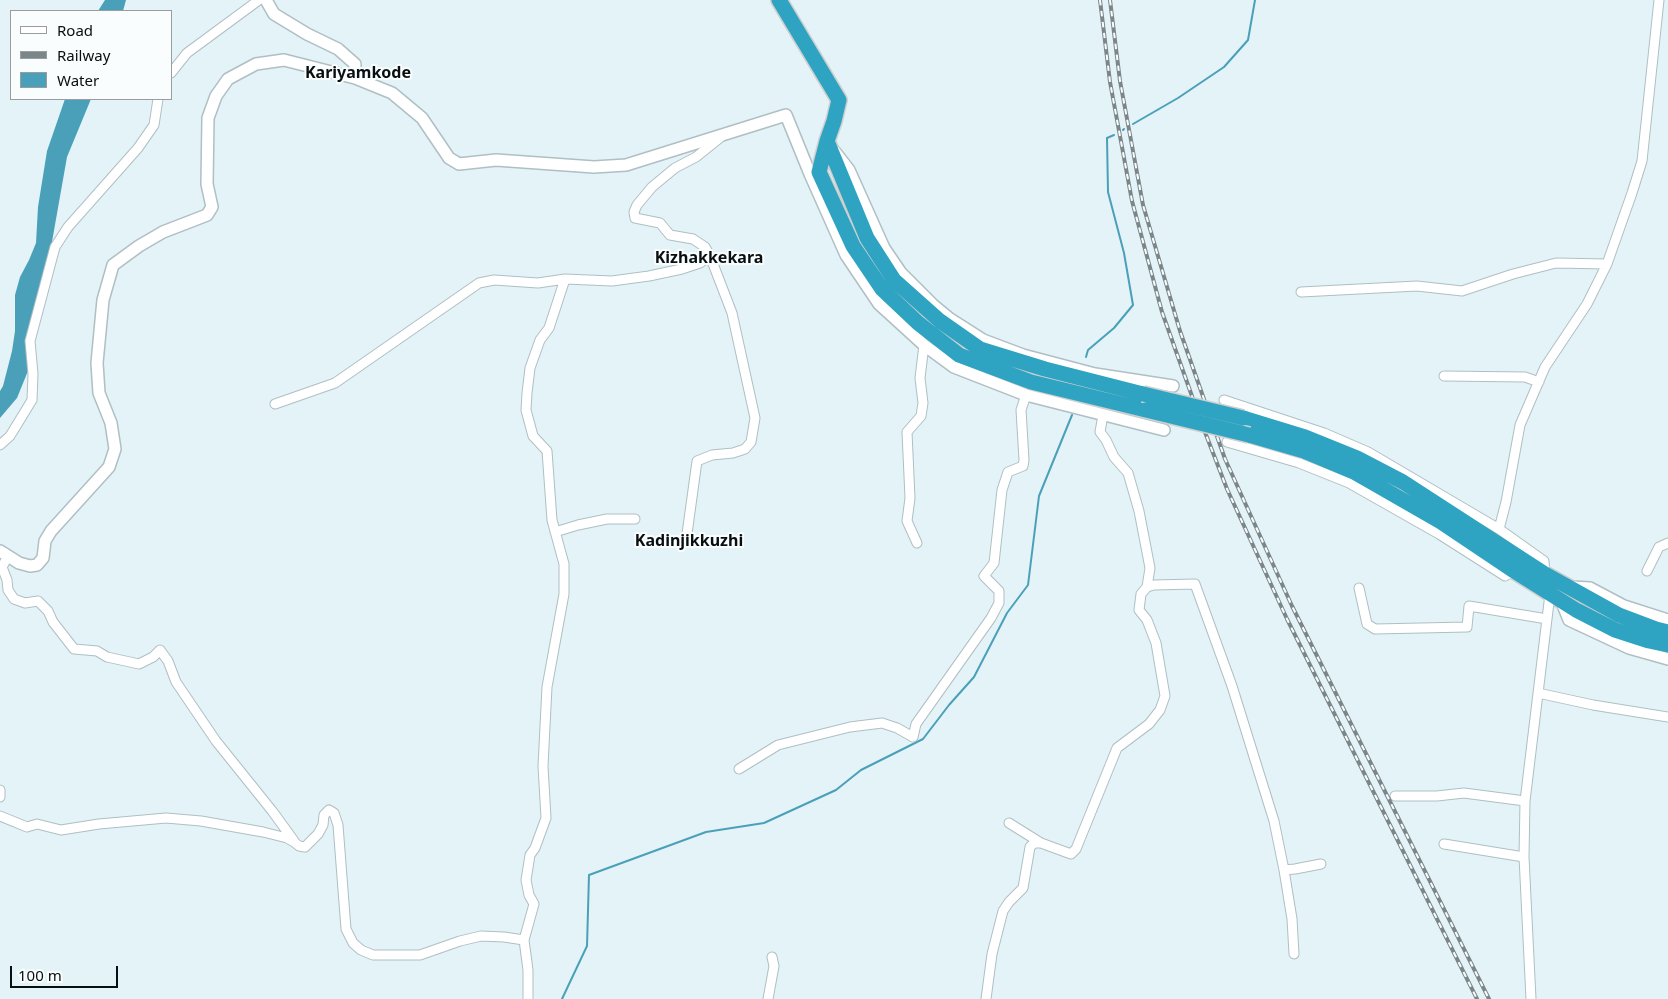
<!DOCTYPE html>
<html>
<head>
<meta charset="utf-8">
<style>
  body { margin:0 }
  #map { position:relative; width:1668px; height:999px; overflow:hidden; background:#e3f3f8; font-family:"Noto Sans",sans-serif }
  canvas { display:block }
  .legend { position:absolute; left:10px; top:10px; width:162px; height:90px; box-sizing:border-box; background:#fafdfe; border:1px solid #9a9d9f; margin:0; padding:6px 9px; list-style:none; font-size:15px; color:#090e10 }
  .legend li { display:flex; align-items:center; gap:10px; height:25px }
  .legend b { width:25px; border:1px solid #9a9d9f }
  .scale { position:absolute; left:10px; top:966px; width:108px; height:22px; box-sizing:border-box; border:2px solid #090e10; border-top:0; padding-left:6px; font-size:15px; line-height:18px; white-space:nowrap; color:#090e10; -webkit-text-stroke:4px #fafdfe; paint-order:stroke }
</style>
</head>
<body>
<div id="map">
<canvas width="1668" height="999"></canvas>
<ul class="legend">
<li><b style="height:6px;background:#fff"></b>Road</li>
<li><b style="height:6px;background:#7b868a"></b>Railway</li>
<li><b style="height:14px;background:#4aa0b8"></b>Water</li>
</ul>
<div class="scale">100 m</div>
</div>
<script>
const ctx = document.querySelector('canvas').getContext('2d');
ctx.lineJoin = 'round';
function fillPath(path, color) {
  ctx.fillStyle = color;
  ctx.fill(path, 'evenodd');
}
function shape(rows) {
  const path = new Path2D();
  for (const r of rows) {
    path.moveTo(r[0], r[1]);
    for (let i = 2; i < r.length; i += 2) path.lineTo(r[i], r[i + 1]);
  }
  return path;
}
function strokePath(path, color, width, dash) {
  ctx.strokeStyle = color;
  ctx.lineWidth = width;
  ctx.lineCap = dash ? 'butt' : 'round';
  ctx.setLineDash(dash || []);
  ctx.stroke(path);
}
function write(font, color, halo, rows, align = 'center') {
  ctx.font = font + ' "Noto Sans",sans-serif';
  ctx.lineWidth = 4;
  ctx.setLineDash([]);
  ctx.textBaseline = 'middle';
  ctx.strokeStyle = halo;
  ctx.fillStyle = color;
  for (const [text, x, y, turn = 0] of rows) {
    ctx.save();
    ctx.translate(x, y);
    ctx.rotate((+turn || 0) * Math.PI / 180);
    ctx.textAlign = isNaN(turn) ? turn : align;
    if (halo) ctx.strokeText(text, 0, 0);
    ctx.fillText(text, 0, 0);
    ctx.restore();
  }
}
fillPath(shape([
  [105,0,126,0,123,11,98,11],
  [65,99,91,99,67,157,30,366,17,398,0,418,0,391,3,386,12,351,15,331,15,295,20,277,29,260,36,243,38,207,47,151]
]), '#4aa0b8');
strokePath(shape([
  [1133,124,1178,98,1224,67,1248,40,1255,0],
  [1123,130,1124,129],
  [1086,357,1088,350,1114,328,1133,305,1124,253,1108,192,1107,138,1114,135],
  [562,999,587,946,589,875,706,832,764,823,836,790,861,770,923,739,949,705,974,677,1007,613,1028,585,1039,496,1072,415]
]), '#4aa0b8', 2);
const street = shape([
  [171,73,187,53,259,0],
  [1301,292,1417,286,1462,291,1513,274,1556,263,1607,264],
  [1444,376,1525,377,1539,382],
  [1224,400,1324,433,1368,452,1499,529,1544,561,1545,574],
  [275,404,335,383,479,283,494,280,538,283,565,279,612,281,649,276,682,269,700,263,710,256,705,247,693,239,670,235,660,223,635,218,634,212,637,205,652,187,675,168,696,157,721,137],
  [1103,415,1100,432,1106,440,1114,457,1128,473,1139,511,1150,568,1147,587],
  [1227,442,1299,463,1349,483,1439,534,1505,576,1514,571],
  [0,445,10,436,32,400,33,374,30,341,55,247,68,227,138,148,154,125,158,99],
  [1499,529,1506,502,1520,425,1545,367,1587,304,1607,264,1632,193,1642,161,1659,0],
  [555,532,578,525,607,519,635,519],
  [686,541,697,461,712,455,733,453,745,449,751,442,755,418,732,313,710,256],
  [917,543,907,521,910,498,907,432,921,416,923,403,920,378,924,345],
  [8,556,2,567,7,580,8,590,14,599,25,603,38,601,48,611,53,622,74,649,97,651,107,657,139,664,153,657,160,650,168,661,176,682,216,741,273,812,294,841],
  [1647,571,1659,547,1668,543],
  [1359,588,1367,624,1375,629,1467,627,1469,606,1547,619],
  [1538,693,1593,705,1668,717],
  [739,769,778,745,850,727,882,723,897,728,913,737,916,724,991,618,999,603,999,591,984,576,994,563,1002,490,1008,472,1023,466,1024,460,1021,410,1026,395],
  [0,790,0,797],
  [1395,796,1437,796,1464,793,1525,801],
  [0,816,27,827,37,824,61,830,99,824,166,818,201,821,263,832,287,838,294,842,299,846,305,847,318,834,323,825,324,815,329,810,334,813,338,825,346,929,353,943,361,950,373,955,420,955,460,941,481,936,504,937,524,940],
  [1009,823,1041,843],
  [1444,844,1524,857],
  [1284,870,1292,919,1294,954],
  [528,999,528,970,524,940,534,904,529,895,526,880,530,855,535,848,546,818,543,766,547,687,564,594,564,564,552,520,547,451,533,436,526,410,527,393,530,368,540,340,549,328,565,279],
  [768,999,774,966,772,957],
  [986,999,992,954,1003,911,1009,902,1023,888,1030,847,1034,843,1041,843,1071,854,1076,849,1117,748,1149,724,1160,710,1165,696,1156,643,1147,620,1139,610,1141,594,1147,587,1154,585,1195,584,1232,686,1274,821,1284,870,1295,869,1321,864],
  [1531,999,1524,857,1525,801,1550,594]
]);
const secondary = shape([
  [266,0,274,14,307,34,338,49,355,64,355,78],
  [835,152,849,170,884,248,901,273,933,305,950,319,983,340,1023,355,1095,374,1173,386],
  [0,551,19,563,30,566,37,565,43,558,45,541,51,531,109,467,115,449,111,423,99,393,97,363,103,300,113,265,139,246,163,232,207,215,212,207,207,184,208,118,216,96,228,79,256,64,284,60,355,78,392,93,422,118,449,158,459,164,496,160,594,167,626,165,786,115,810,174,846,255,879,304,924,345,954,367,1026,395,1164,430],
  [1571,587,1590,588,1624,606,1668,620],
  [1561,600,1569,620,1629,648,1668,659]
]);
const highway = shape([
  [779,0,839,100,834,121,827,141,819,172,853,246,882,289,918,323,959,355,1031,382,1146,410],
  [827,141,867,238,894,280,940,321,980,349,1045,369,1143,394],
  [1243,418,1305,437,1357,458,1403,482,1545,574,1619,615,1656,629,1668,632],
  [1249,435,1304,451,1354,472,1441,522,1514,571,1576,610,1615,630,1649,641,1668,645]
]);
strokePath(street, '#afbfc4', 11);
strokePath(secondary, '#afbfc4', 14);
strokePath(highway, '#cecfcf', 18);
strokePath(street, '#fff', 9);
strokePath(secondary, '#fff', 11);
strokePath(highway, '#2ea4c2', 15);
const rail = shape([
  [1100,0,1110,82,1132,201,1162,312,1203,427,1227,489,1287,619,1477,999],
  [1110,0,1120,81,1143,205,1180,331,1225,459,1292,606,1489,999]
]);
strokePath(rail, '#7b868a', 4);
strokePath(rail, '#fafdfe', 2, [5.5]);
const highwayBridge = shape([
  [1143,394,1243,418],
  [1146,410,1249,435]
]);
strokePath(highwayBridge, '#cecfcf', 18, []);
strokePath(highwayBridge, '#2ea4c2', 15);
write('bold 16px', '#090e10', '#fafdfe', [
  ["Kariyamkode",358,73],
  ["Kizhakkekara",709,258],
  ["Kadinjikkuzhi",689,541]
]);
</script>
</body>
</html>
